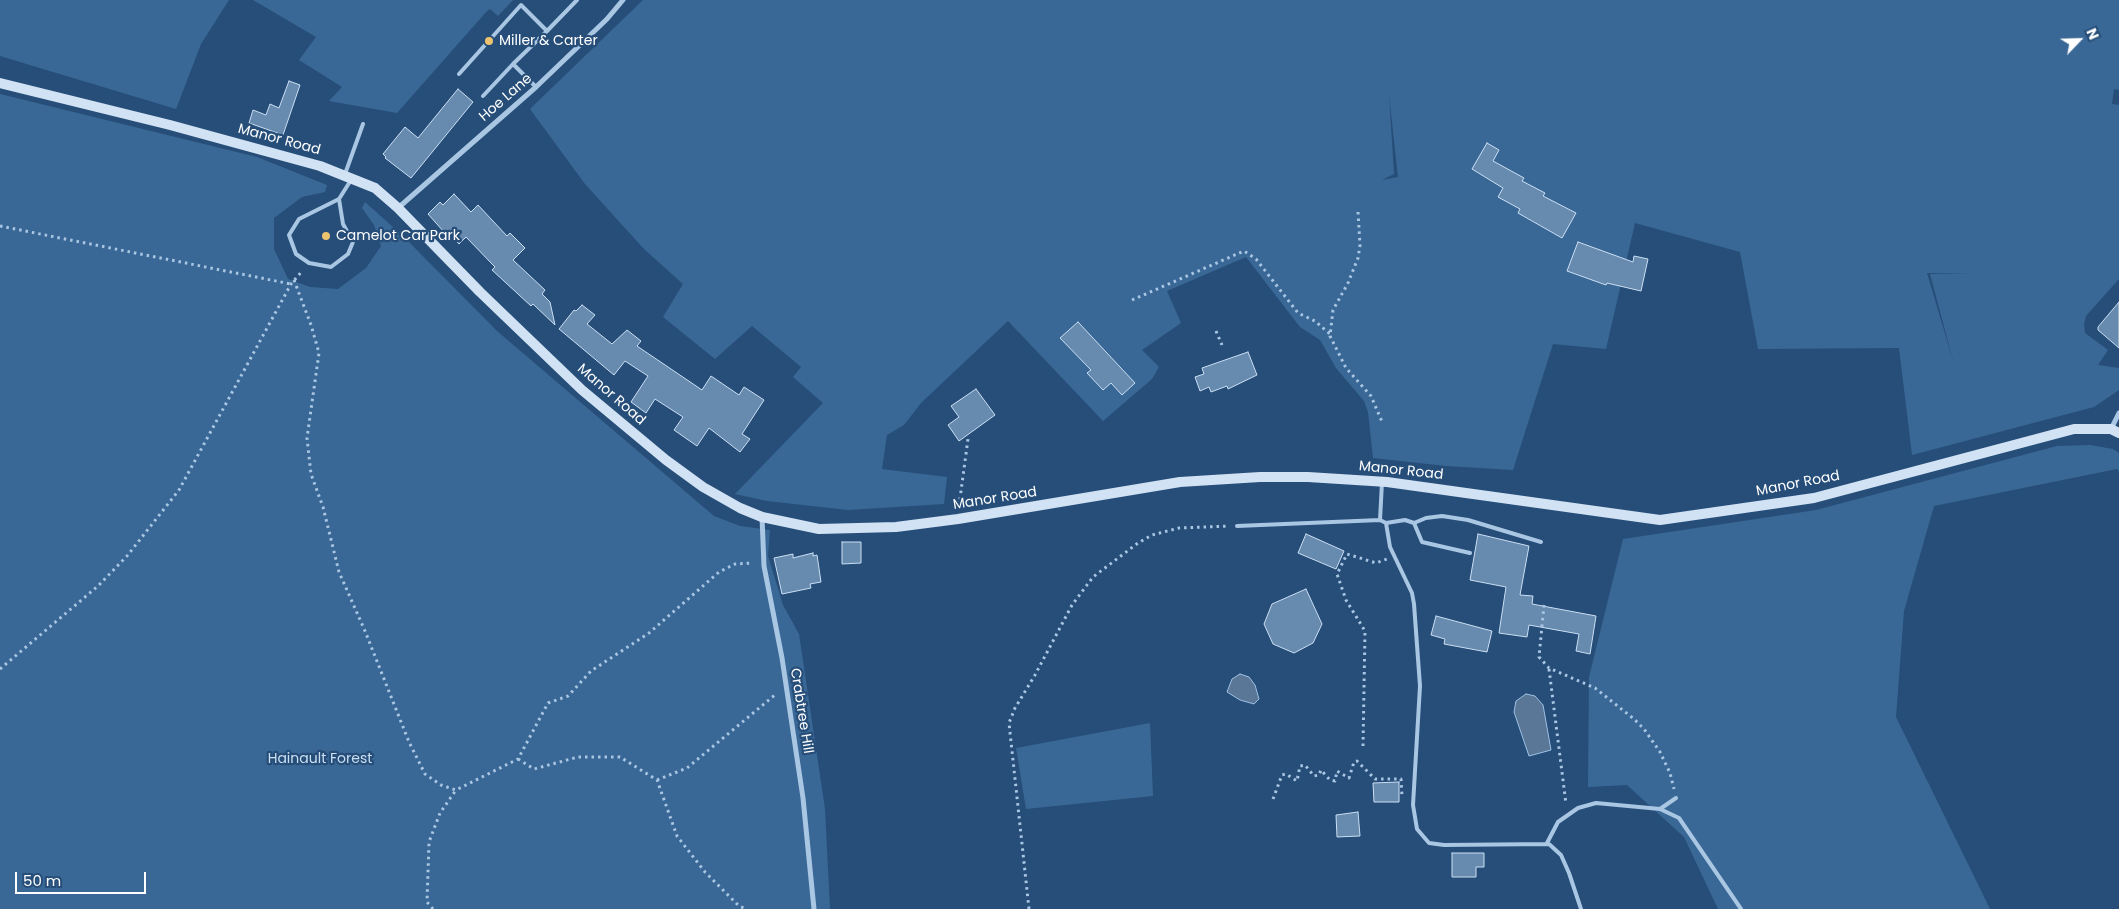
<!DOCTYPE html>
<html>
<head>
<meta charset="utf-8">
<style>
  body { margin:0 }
  #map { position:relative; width:2119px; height:909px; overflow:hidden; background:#264e79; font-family:Poppins,sans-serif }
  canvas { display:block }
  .north { position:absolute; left:2054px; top:15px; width:50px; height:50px; -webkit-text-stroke:4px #264e79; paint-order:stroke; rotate:66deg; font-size:14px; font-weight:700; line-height:20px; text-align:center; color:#fff }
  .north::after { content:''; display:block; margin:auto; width:18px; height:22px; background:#fff; clip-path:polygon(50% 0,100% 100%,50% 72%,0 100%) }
  .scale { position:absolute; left:15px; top:872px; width:131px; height:22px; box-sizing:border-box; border:2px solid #fff; border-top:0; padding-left:6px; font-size:15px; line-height:18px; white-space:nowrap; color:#fff; -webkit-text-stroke:4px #264e79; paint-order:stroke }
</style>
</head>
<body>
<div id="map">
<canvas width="2119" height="909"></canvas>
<div class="north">N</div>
<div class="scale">50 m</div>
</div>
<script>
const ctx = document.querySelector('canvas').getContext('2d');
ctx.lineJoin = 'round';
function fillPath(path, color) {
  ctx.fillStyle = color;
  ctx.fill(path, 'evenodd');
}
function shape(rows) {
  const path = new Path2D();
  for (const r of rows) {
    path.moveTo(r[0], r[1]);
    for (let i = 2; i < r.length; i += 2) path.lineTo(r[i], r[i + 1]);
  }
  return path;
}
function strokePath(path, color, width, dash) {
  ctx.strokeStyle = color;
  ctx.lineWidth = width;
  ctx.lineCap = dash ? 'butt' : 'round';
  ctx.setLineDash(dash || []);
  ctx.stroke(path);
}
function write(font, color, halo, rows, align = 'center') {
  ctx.font = font + ' Poppins,sans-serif';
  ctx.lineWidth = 4.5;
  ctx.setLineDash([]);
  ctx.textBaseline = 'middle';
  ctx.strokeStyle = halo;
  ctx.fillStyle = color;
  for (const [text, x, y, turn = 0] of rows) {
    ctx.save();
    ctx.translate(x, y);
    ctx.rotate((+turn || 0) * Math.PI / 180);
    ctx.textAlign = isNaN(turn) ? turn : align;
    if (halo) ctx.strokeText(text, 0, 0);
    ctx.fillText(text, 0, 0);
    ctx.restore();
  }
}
fillPath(shape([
  [0,0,229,0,201,44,176,109,0,56],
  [253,0,513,0,498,16,490,9,487,11,397,113,329,101,342,87,299,60,316,37],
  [643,0,2119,0,2119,90,2114,89,2112,104,2119,105,2119,279,2086,316,2084,324,2085,333,2108,350,2098,365,2119,368,2119,390,2094,407,1912,455,1899,348,1758,349,1740,252,1635,223,1606,349,1553,344,1513,470,1446,466,1373,458,1368,412,1364,401,1336,368,1320,340,1300,327,1246,257,1167,291,1181,323,1142,350,1159,367,1152,379,1103,421,1008,321,921,403,904,425,887,435,882,469,947,477,944,504,848,510,767,501,735,494,823,403,793,377,801,367,752,326,715,359,663,317,683,284,644,249,585,184,530,109],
  [1389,95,1398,177,1382,180,1394,174],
  [1927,273,1973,274,1930,274,1954,364],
  [0,94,257,157,327,185,325,192,302,197,274,218,274,249,288,279,310,287,338,289,366,268,381,246,374,225,362,208,365,202,403,236,497,331,714,516,740,526,770,530,768,556,783,605,799,634,825,809,830,909,0,909],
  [2090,445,2113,449,2119,453,2119,471,2117,469,1934,506,1904,611,1896,717,1990,909,1718,909,1684,837,1627,785,1588,787,1589,677,1623,539,1816,510,2057,446],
  [1150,723,1153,796,1026,809,1016,748]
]), '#3a6896');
const water = shape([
  [1240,674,1249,677,1255,685,1259,699,1254,704,1240,700,1227,692,1232,679,1240,674],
  [1526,694,1535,696,1543,705,1551,750,1529,756,1514,712,1516,701,1526,694]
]);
fillPath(water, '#5a7797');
strokePath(water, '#9dc1e4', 1);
const building = shape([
  [289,81,300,85,283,135,249,123,253,110,266,115,270,104,279,108,289,81],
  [458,89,473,102,411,178,385,158,386,157,383,154,405,127,418,138,458,89],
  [1487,143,1499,150,1493,161,1524,178,1522,181,1545,193,1543,196,1576,213,1562,238,1518,213,1520,209,1498,197,1503,188,1472,169,1487,143],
  [454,194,471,212,478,205,507,236,510,233,525,248,513,260,545,290,542,294,550,302,555,325,533,304,531,306,492,270,495,267,466,237,459,244,446,230,444,232,428,214,440,202,443,205,454,194],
  [1578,242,1633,262,1634,256,1648,259,1641,291,1607,283,1606,285,1567,271,1578,242],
  [2119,302,2119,348,2098,330,2098,327,2119,302],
  [582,305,595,315,587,324,612,344,627,330,641,341,637,346,702,390,711,376,739,395,744,387,764,400,742,434,750,439,740,452,709,428,697,446,674,430,683,417,655,399,646,413,631,402,648,376,625,361,614,375,559,329,574,310,576,311,582,305],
  [1078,322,1135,383,1122,395,1111,383,1103,390,1087,373,1091,370,1060,338,1078,322],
  [1248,352,1257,375,1228,389,1227,386,1211,392,1209,387,1200,391,1195,377,1204,374,1202,368,1248,352],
  [976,389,995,415,959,441,948,425,959,417,951,406,976,389],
  [1306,534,1344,551,1336,569,1298,553,1306,534],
  [1478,534,1529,546,1520,595,1533,596,1532,604,1596,616,1590,654,1576,651,1579,634,1529,625,1527,637,1499,633,1506,587,1470,580,1478,534],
  [842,542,861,542,861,563,842,564,842,542],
  [813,553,813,556,817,555,821,582,810,584,811,588,782,594,774,558,793,554,793,558,813,553],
  [1306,589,1322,624,1313,643,1294,653,1273,644,1264,624,1272,604,1306,589],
  [1436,616,1492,631,1487,652,1444,644,1445,639,1431,635,1436,616],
  [1399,782,1399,802,1374,802,1373,783,1399,782],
  [1358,812,1360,836,1337,837,1336,815,1358,812],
  [1452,853,1484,853,1484,867,1476,867,1476,877,1452,877,1452,853]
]);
fillPath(building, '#678aaf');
strokePath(building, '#cbdff3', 1);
strokePath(shape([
  [1358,212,1360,245,1358,258,1348,283,1333,310,1330,336,1346,368,1371,396,1383,424],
  [0,226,291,284],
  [294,280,311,325,319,353,307,438,311,474,323,507,339,572,365,631,409,742,425,774,441,785,456,790,518,759,548,703,568,696,591,671,649,633,719,572,735,564,753,563],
  [1132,300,1244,251,1256,259,1298,313,1315,321,1330,334],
  [1216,331,1222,345],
  [959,506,968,439],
  [1544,605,1539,657,1549,668,1595,688,1634,719,1644,729,1660,752,1670,773,1674,789],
  [0,669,98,586,127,556,179,490,291,284,303,270],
  [1549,669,1566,804],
  [1363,746,1365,631,1346,600,1337,574,1347,554,1376,563,1387,559],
  [518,759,534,769,578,757,620,757,657,780,677,836,705,872,739,906,746,909],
  [657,780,687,768,776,694],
  [1273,799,1282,775,1286,774,1297,781,1300,766,1305,765,1314,776,1319,775,1321,770,1330,780,1335,781,1337,771,1349,778,1354,762,1357,761,1375,779,1401,779,1402,796],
  [433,909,427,902,429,842,440,813,456,790],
  [1029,909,1009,723,1015,708,1035,675,1072,605,1093,577,1138,543,1152,535,1179,528,1229,526]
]), '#a9c6e3', 3, [2.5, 4]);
strokePath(shape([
  [547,31,577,0],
  [459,74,521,5,547,31,513,64,536,87],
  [483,96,513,64],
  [345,174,363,124],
  [339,199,299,219,289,235,296,254,309,263,331,267,348,254,353,242,343,224,339,199,351,180],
  [1380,520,1386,523,1390,547,1412,593,1414,604,1420,686,1413,805,1417,829,1429,843,1444,845,1549,844,1561,855,1569,873,1581,909],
  [1386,523,1405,520,1414,523],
  [1237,526,1380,520,1382,482],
  [1470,553,1422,542,1414,523,1426,518,1442,516,1468,520,1541,542],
  [1660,809,1676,798],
  [1547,843,1558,822,1578,808,1596,803,1660,809,1679,818,1741,909]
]), '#a9c6e3', 4);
strokePath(shape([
  [398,208,536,87,607,19,623,0],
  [2111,429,2119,413],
  [762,517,764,566,782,658,803,798,814,909]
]), '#a9c6e3', 5);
strokePath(shape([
  [0,83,170,125,320,166,375,188,398,208,480,292,582,390,666,460,703,487,740,508,762,517,819,529,896,527,958,519,1180,482,1260,477,1308,477,1387,482,1660,520,1814,498,2074,429,2111,429,2119,433]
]), '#d1e2f4', 10);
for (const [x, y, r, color] of [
  [489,41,5,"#ecc26e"],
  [326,236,5,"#ecc26e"]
]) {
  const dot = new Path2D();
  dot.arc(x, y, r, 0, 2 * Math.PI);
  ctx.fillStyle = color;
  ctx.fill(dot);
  strokePath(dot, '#264e79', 2);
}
write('14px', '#fff', '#264e79', [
  ["Miller & Carter",499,41],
  ["Camelot Car Park",336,236]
], 'left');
write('14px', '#fff', '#264e79', [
  ["Hoe Lane",506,98,-41],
  ["Manor Road",279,140,15],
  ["Manor Road",611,395,41],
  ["Manor Road",1401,471,6],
  ["Manor Road",1798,484,-11],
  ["Manor Road",995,499,-9],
  ["Crabtree Hill",801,711,81]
]);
write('14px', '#cbdff3', '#264e79', [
  ["Hainault Forest",320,759]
]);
</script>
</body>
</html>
